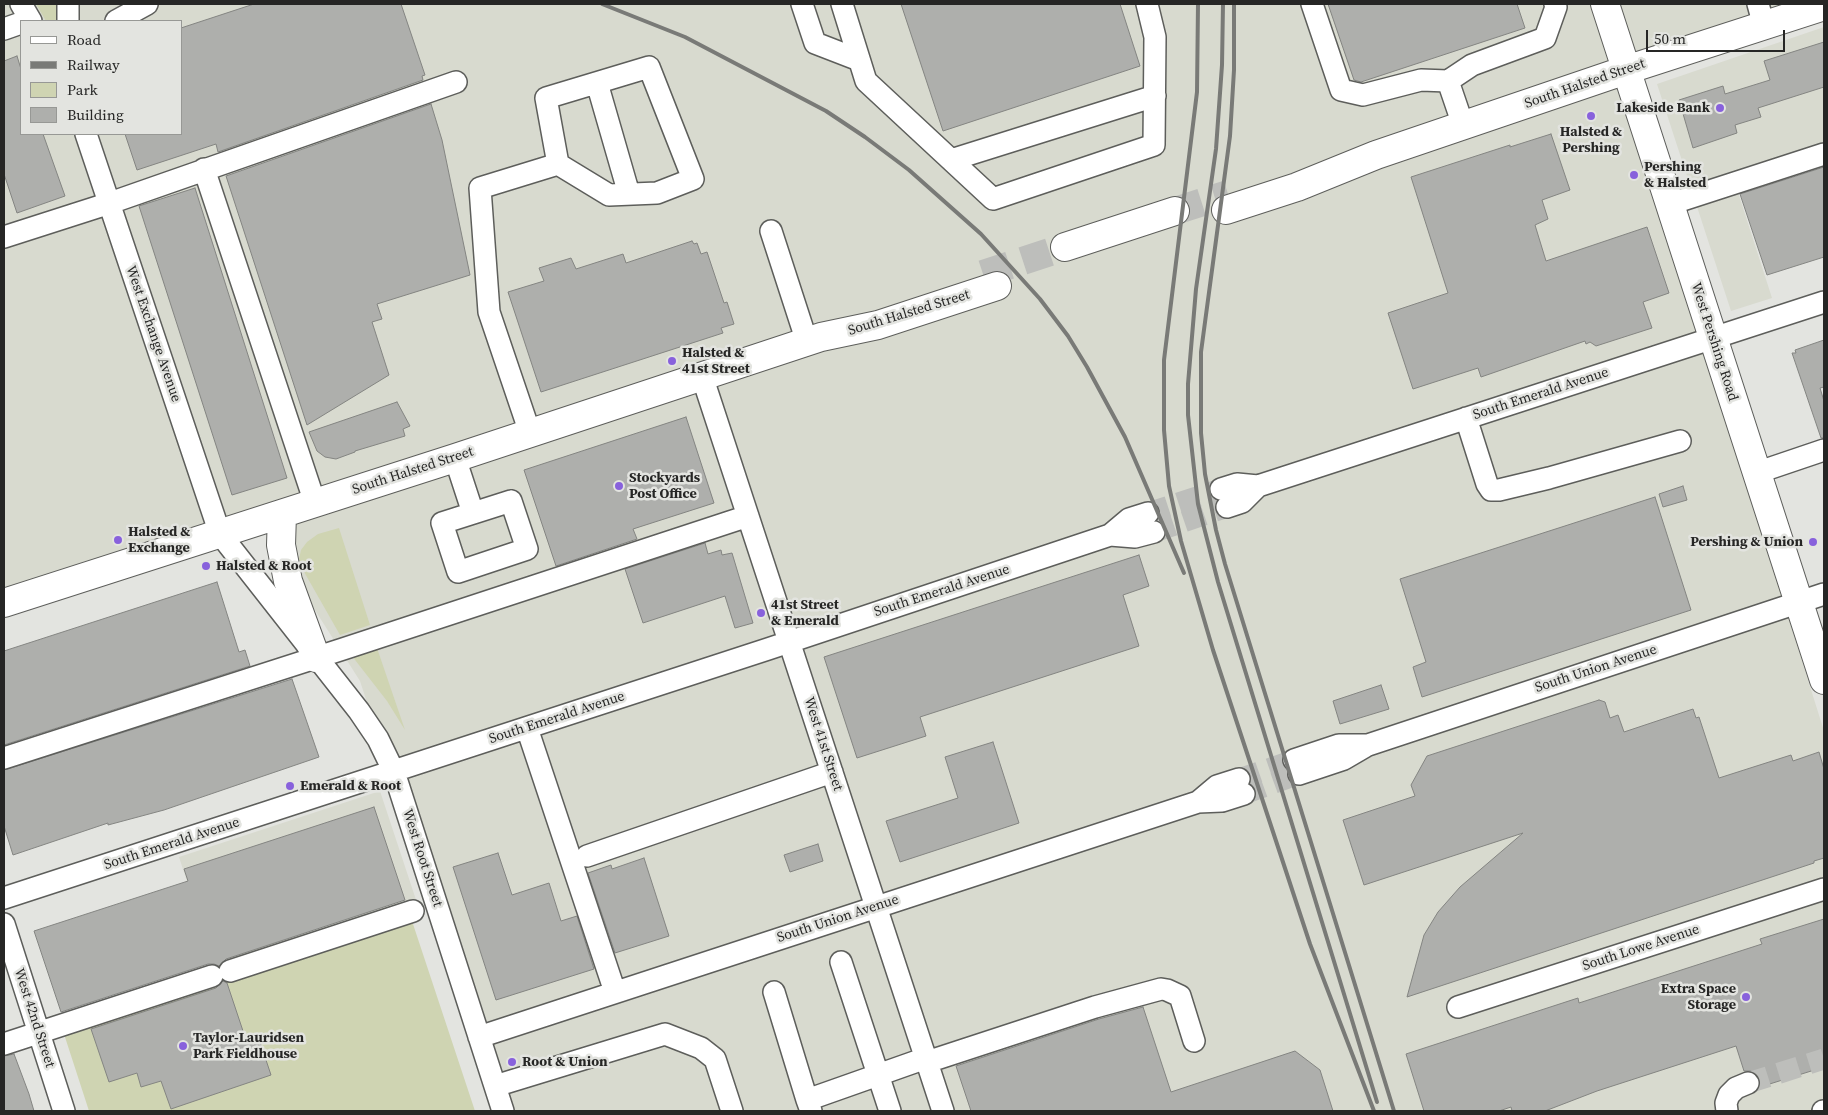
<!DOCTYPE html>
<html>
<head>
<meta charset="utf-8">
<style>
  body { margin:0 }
  #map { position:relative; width:1828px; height:1115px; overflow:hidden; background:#e3e4e0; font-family:"Source Serif 4",serif }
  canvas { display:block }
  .frame { position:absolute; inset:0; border:5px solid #262625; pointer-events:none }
  .legend { position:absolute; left:20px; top:20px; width:162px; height:115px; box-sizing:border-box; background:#e3e4e0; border:1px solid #979895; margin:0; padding:6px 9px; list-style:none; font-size:15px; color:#262625 }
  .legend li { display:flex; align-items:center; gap:10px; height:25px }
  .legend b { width:25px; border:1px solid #979895 }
  .scale { position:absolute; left:1646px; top:30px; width:139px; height:22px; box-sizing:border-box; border:2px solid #262625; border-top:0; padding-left:6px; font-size:15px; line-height:18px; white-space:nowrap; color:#262625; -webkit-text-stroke:4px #e3e4e0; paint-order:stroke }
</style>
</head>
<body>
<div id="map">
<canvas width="1828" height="1115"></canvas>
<div class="frame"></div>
<ul class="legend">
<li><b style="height:6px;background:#fff"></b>Road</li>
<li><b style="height:6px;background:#797a77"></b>Railway</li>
<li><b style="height:14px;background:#cfd4b2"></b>Park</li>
<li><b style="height:14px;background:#aeafac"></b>Building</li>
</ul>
<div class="scale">50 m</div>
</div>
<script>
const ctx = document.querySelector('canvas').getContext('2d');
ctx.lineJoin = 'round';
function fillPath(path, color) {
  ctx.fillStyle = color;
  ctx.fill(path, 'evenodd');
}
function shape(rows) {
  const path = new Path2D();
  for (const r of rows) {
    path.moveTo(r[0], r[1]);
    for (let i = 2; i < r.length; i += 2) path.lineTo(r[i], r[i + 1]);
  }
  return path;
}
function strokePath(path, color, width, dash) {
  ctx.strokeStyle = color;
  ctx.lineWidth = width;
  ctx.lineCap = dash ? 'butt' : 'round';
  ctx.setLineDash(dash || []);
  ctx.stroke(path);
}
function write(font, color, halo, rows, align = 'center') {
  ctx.font = font + ' "Source Serif 4",serif';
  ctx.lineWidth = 5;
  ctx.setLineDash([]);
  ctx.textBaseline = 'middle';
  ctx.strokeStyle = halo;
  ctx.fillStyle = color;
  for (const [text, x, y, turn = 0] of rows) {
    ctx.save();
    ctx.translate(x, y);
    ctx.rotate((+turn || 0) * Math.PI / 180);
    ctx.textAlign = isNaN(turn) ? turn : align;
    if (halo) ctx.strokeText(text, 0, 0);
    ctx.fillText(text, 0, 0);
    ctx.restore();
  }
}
fillPath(shape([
  [4,4,1788,4,1614,63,1824,731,1824,1111,501,1111,360,681,259,522,4,602],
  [21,21,181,21,181,134,21,134],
  [1824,27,1824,154,1735,183,1772,298,1731,311,1657,84],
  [380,791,421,915,220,982,179,857]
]), '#d8dacf');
fillPath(shape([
  [36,4,58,4,58,21,46,21],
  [339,528,370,625,340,635,303,570,299,559,301,550,307,542,318,534],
  [377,648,405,730,387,701,352,656],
  [411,918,475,1111,89,1111,64,1034]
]), '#cfd4b2');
const building = shape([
  [254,4,401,4,425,75,422,76,423,80,218,152,216,144,137,170,125,134,181,134,181,28,254,4],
  [901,4,1120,4,1140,66,943,131,901,4],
  [1328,4,1517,4,1525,28,1361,82,1354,80,1328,4],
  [1824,42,1824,87,1758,108,1761,117,1735,125,1737,133,1693,148,1679,100,1723,86,1725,94,1770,80,1764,61,1824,42],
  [17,56,21,69,21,134,43,134,65,196,17,213,4,174,4,61,17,56],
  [431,104,442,140,470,275,377,304,382,319,372,322,389,375,307,425,226,176,431,104],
  [1551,134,1570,190,1542,200,1548,219,1535,225,1546,261,1647,227,1669,293,1643,302,1652,328,1596,346,1590,342,1586,344,1585,341,1481,377,1478,368,1413,389,1388,313,1448,293,1411,177,1510,145,1510,147,1551,134],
  [1824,167,1824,257,1767,275,1740,194,1824,167],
  [195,188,287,478,232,495,139,206,195,188],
  [692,241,694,244,697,243,701,254,707,252,724,303,727,302,734,324,721,328,723,333,541,392,508,292,544,281,539,268,571,258,576,269,623,254,626,263,692,241],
  [1824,340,1824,387,1820,388,1824,401,1824,438,1821,438,1792,353,1796,353,1795,350,1824,340],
  [397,402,410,426,403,429,405,436,355,451,355,452,336,459,325,457,317,451,309,432,397,402],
  [686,417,714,503,633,529,637,539,556,566,524,470,686,417],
  [1683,486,1687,500,1663,507,1659,494,1683,486],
  [1655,497,1691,610,1422,697,1413,667,1426,662,1400,579,1655,497],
  [705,543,708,554,721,550,722,555,732,553,753,623,735,628,725,596,643,623,625,569,705,543],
  [1139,555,1149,586,1123,595,1139,646,920,717,926,736,857,758,824,657,1139,555],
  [217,582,239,652,245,650,250,666,4,745,4,651,217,582],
  [292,679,319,757,164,810,108,825,108,823,13,855,4,826,4,770,292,679],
  [1381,685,1389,709,1340,724,1333,701,1381,685],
  [1599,700,1605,702,1610,718,1618,715,1624,732,1693,709,1696,718,1699,717,1719,778,1791,755,1793,761,1819,752,1824,769,1824,858,1814,861,1814,863,1407,997,1424,935,1438,912,1460,887,1523,833,1364,885,1343,820,1415,796,1411,785,1427,756,1599,700],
  [993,742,1019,823,900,862,886,821,958,798,945,757,993,742],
  [374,807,405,900,226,959,219,966,214,964,208,964,61,1012,34,931,188,881,184,869,374,807],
  [818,844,823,861,790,872,784,855,818,844],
  [498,853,512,895,549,883,561,921,577,916,594,969,496,1000,453,867,498,853],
  [644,858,669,936,615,953,588,873,611,865,612,869,644,858],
  [1824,919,1824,1067,1760,1087,1760,1079,1756,1073,1750,1071,1744,1071,1736,1046,1597,1091,1545,1111,1512,1111,1511,1107,1499,1111,1424,1111,1406,1054,1578,998,1579,1003,1762,944,1760,939,1824,919],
  [223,981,227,983,246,1040,258,1036,271,1075,171,1109,161,1081,141,1087,137,1073,109,1082,91,1029,216,988,223,981],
  [1143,1007,1171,1092,1295,1051,1320,1070,1333,1111,971,1111,956,1066,1099,1019,1143,1007],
  [14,1054,29,1094,34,1111,4,1111,4,1056,14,1054]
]);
fillPath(building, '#aeafac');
strokePath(building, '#848582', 1);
strokePath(shape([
  [1148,513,1221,489],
  [1154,532,1227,507],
  [1239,779,1294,760],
  [1244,794,1299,774],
  [1748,1083,1824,1059]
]), '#bdbebb', 21, [21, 11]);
strokePath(shape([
  [1175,211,1228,194],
  [983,274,1065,247]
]), '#bdbebb', 28, [28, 14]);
const minor = shape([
  [21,4,31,21],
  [802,4,815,43,859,60],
  [842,4,866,81,993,199,1154,145,1155,37,1147,4],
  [1312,4,1341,90,1363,95,1421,80,1448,81],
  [1758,4,1764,26],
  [68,21,68,4],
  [116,21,147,4],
  [4,29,21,23],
  [597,83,629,194],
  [1463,125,1448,81,1472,65,1545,38,1556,7,1555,4],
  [86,134,220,534,359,711,378,739,394,772,503,1111],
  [951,160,1155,96],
  [204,169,315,503],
  [1670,204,1824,154],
  [771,231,807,342],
  [4,237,110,203,456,82],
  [702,376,943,1111],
  [1466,418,1487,484,1491,490,1499,490,1549,478,1680,441],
  [530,433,489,312,480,188,558,164,609,195,657,193,693,179,649,67,546,98,558,164],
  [455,458,473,513],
  [1756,473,1824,450],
  [1221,489,1237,484,1258,486,1824,302],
  [511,501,527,549,458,572,442,523,511,501],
  [1227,507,1242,502,1258,486],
  [1110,535,1135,537,1154,532],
  [527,728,615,992],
  [4,758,343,649,748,516],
  [1294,760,1339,745,1368,745],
  [1299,774,1344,759,1368,745,1824,594],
  [1198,802,1217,786,1239,779],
  [587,856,832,772],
  [4,898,768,649,1110,535,1129,519,1148,513],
  [4,924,64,1111],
  [841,962,890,1111],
  [230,971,413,911],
  [774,992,807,1100],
  [1458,1007,1824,889],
  [479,1037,1198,802,1222,801,1244,794],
  [4,1044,212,976],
  [927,1062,1095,1007,1161,989,1167,990,1180,996,1194,1041],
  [495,1086,665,1034,701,1048,715,1059,732,1111],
  [811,1111,807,1100,926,1058],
  [1727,1111,1726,1103,1729,1095,1736,1088,1748,1083],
  [1823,1111,1824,1111]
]);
const major = shape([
  [1605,4,1824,680],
  [1226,210,1297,187,1376,155,1626,70,1824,6],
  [1065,247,1175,211],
  [282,514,281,545,288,581,316,658],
  [4,603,455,458,821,337,878,325,997,286]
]);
strokePath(minor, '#5d5e5b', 24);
strokePath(major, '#5d5e5b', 30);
strokePath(minor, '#fff', 21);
strokePath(major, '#fff', 28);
strokePath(shape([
  [602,4,685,37,826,111,865,137,909,170,981,234,1040,299,1068,336,1087,367,1125,437,1184,573],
  [1198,4,1197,92,1164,360,1164,430,1169,486,1181,541,1213,650,1310,944,1374,1111],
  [1223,4,1222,65,1216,149,1196,289,1188,384,1188,415,1198,504,1218,582,1377,1102],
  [1234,4,1234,70,1230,136,1201,352,1201,433,1205,474,1216,530,1225,564,1394,1111]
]), '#797a77', 4);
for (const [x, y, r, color] of [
  [1720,108,5,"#8861dc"],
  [1591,116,5,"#8861dc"],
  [1634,175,5,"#8861dc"],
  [672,361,5,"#8861dc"],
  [619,486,5,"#8861dc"],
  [118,540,5,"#8861dc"],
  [1813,542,5,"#8861dc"],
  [206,566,5,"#8861dc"],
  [761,613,5,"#8861dc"],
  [290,786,5,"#8861dc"],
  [1746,997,5,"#8861dc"],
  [183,1046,5,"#8861dc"],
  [512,1062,5,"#8861dc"]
]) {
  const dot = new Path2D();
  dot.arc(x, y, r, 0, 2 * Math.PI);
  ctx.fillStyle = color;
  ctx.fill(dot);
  strokePath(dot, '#e3e4e0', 2);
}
write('14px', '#262625', '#e3e4e0', [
  ["South Halsted Street",1585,84,-19],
  ["South Halsted Street",909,313,-17],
  ["West Exchange Avenue",153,334,71],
  ["West Pershing Road",1714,342,72],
  ["South Emerald Avenue",1541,394,-18],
  ["South Halsted Street",413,471,-18],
  ["South Emerald Avenue",942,591,-18],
  ["South Union Avenue",1596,669,-18],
  ["South Emerald Avenue",557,718,-18],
  ["West 41st Street",823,744,72],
  ["South Emerald Avenue",172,844,-18],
  ["West Root Street",422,858,72],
  ["South Union Avenue",838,919,-18],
  ["South Lowe Avenue",1641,948,-18],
  ["West 42nd Street",34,1018,72]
]);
write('bold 14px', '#262625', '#e3e4e0', [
  ["Lakeside Bank",1710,108,"right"],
  ["Halsted &",1591,132,"center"],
  ["Pershing",1591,148,"center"],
  ["Pershing",1644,167],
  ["& Halsted",1644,183],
  ["Halsted &",682,353],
  ["41st Street",682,369],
  ["Stockyards",629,478],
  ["Post Office",629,494],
  ["Halsted &",128,532],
  ["Exchange",128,548],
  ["Pershing & Union",1803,542,"right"],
  ["Halsted & Root",216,566],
  ["41st Street",771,605],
  ["& Emerald",771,621],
  ["Emerald & Root",300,786],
  ["Extra Space",1736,989,"right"],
  ["Storage",1736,1005,"right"],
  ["Taylor-Lauridsen",193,1038],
  ["Park Fieldhouse",193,1054],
  ["Root & Union",522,1062]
], 'left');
</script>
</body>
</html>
